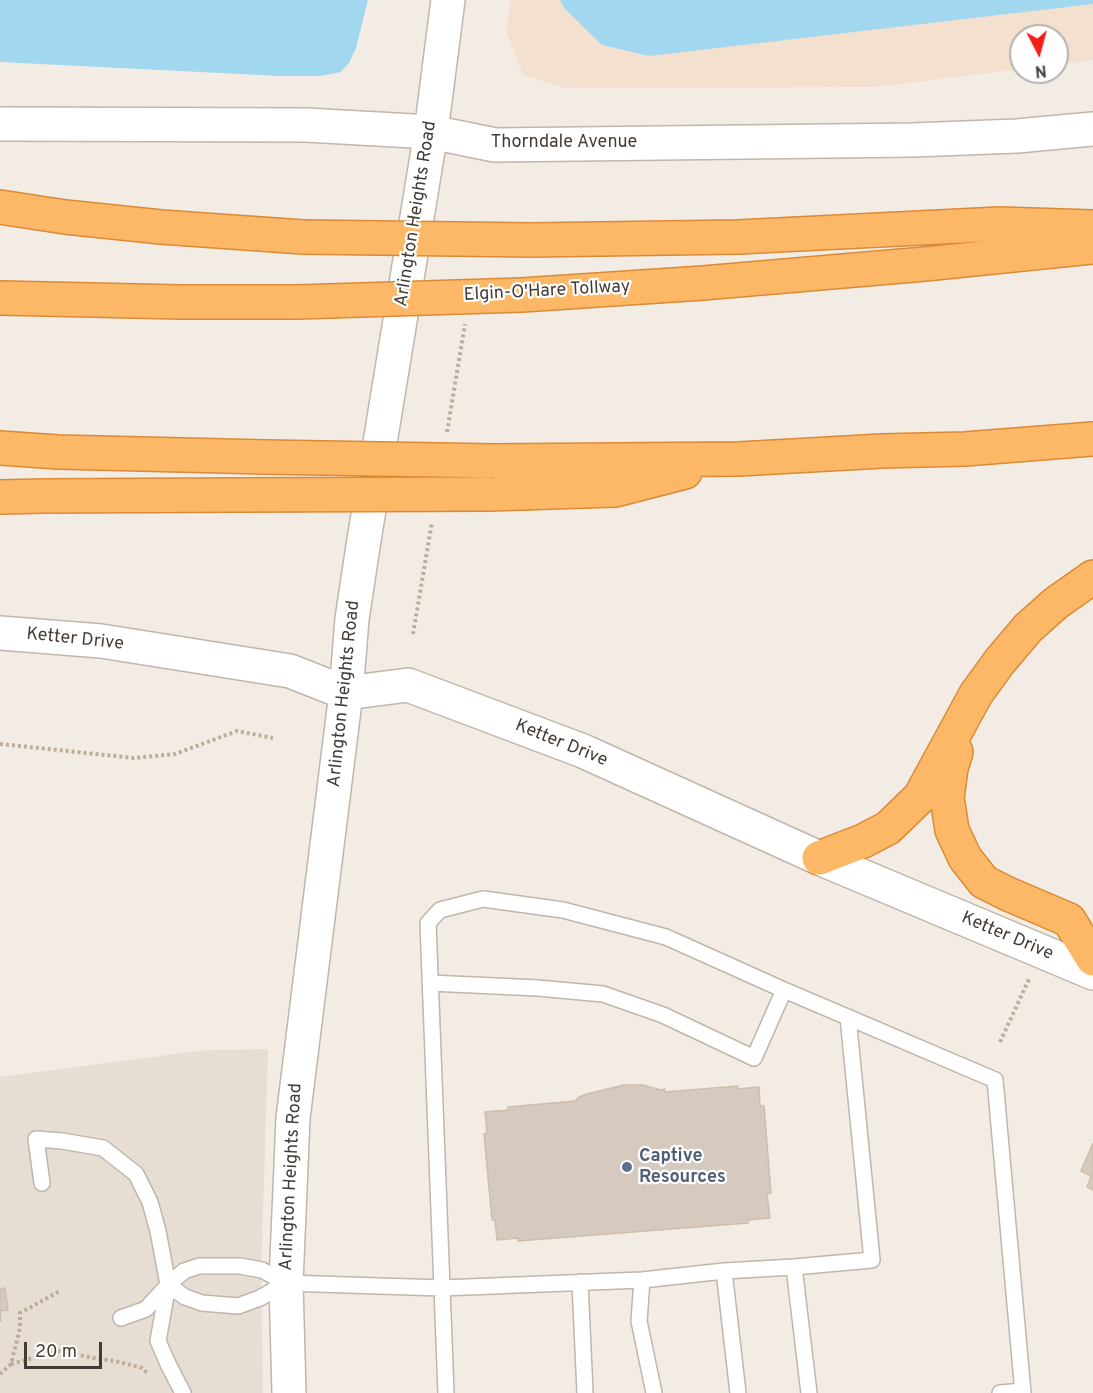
<!DOCTYPE html>
<html>
<head>
<meta charset="utf-8">
<style>
  body { margin:0 }
  #map { position:relative; width:1093px; height:1393px; overflow:hidden; background:#f2ece5; font-family:Overpass,sans-serif }
  canvas { display:block }
  .north { position:absolute; left:1009px; top:24px; width:60px; height:60px; box-sizing:border-box; background:#fff; border:2px solid #b4b1ae; border-radius:50%; rotate:174deg; font-size:16px; font-weight:700; line-height:24px; text-align:center; color:#443c34 }
  .north::after { content:''; display:block; margin:auto; width:21px; height:27px; background:#f71d16; clip-path:polygon(50% 0,100% 100%,50% 72%,0 100%) }
  .scale { position:absolute; left:24px; top:1342px; width:78px; height:27px; box-sizing:border-box; border:3px solid #443c34; border-top:0; padding-left:8px; font-size:18px; line-height:21px; white-space:nowrap; color:#443c34; -webkit-text-stroke:4px #fff; paint-order:stroke }
</style>
</head>
<body>
<div id="map">
<canvas width="1093" height="1393"></canvas>
<div class="north">N</div>
<div class="scale">20 m</div>
</div>
<script>
const ctx = document.querySelector('canvas').getContext('2d');
ctx.lineJoin = 'round';
function fillPath(path, color) {
  ctx.fillStyle = color;
  ctx.fill(path, 'evenodd');
}
function shape(rows) {
  const path = new Path2D();
  for (const r of rows) {
    path.moveTo(r[0], r[1]);
    for (let i = 2; i < r.length; i += 2) path.lineTo(r[i], r[i + 1]);
  }
  return path;
}
function strokePath(path, color, width, dash) {
  ctx.strokeStyle = color;
  ctx.lineWidth = width;
  ctx.lineCap = dash ? 'butt' : 'round';
  ctx.setLineDash(dash || []);
  ctx.stroke(path);
}
function write(font, color, halo, rows, align = 'center') {
  ctx.font = font + ' Overpass,sans-serif';
  ctx.lineWidth = 4.5;
  ctx.setLineDash([]);
  ctx.textBaseline = 'middle';
  ctx.strokeStyle = halo;
  ctx.fillStyle = color;
  for (const [text, x, y, turn = 0] of rows) {
    ctx.save();
    ctx.translate(x, y);
    ctx.rotate((+turn || 0) * Math.PI / 180);
    ctx.textAlign = isNaN(turn) ? turn : align;
    if (halo) ctx.strokeText(text, 0, 0);
    ctx.fillText(text, 0, 0);
    ctx.restore();
  }
}
fillPath(shape([
  [268,1049,261,1276,263,1393,0,1393,0,1077,206,1050]
]), '#e6ded3');
fillPath(shape([
  [511,0,1093,0,1093,60,1057,65,1057,36,1021,36,1021,69,877,87,566,88,523,75,506,31]
]), '#f4e0cf');
fillPath(shape([
  [0,0,368,0,356,48,349,63,341,72,320,76,280,76,0,62],
  [560,0,1093,0,1093,4,649,56,602,45,565,9]
]), '#a1d8ef');
const building = shape([
  [624,1085,643,1085,661,1090,665,1089,665,1092,738,1086,738,1089,759,1087,760,1106,764,1106,771,1193,767,1194,770,1218,748,1220,748,1223,518,1241,518,1238,497,1240,495,1220,492,1220,484,1134,487,1133,485,1112,508,1110,508,1107,575,1101,579,1097,587,1094,624,1085],
  [1093,1143,1093,1190,1087,1187,1091,1176,1081,1171,1093,1143],
  [5,1288,8,1310,0,1311,1,1321,0,1321,0,1289,5,1288]
]);
fillPath(building, '#d6c9bd');
strokePath(building, '#cebeae', 1.5);
const service = shape([
  [430,983,538,988,603,994,663,1015,754,1058,784,990],
  [42,1183,36,1139,62,1141,103,1148,136,1174,150,1202,158,1231,168,1285,158,1341,168,1364,183,1393],
  [794,1267,872,1260,848,1017],
  [724,1271,794,1267,809,1393],
  [642,1280,442,1288,428,923,440,910,483,899,563,910,666,937,784,990,995,1080,1023,1393],
  [580,1282,585,1393],
  [168,1285,185,1297,202,1303,238,1306,260,1298,286,1283],
  [121,1318,146,1309,168,1285,184,1271,199,1266,240,1266,262,1270,286,1283,442,1288,446,1393],
  [654,1393,639,1321,642,1280,724,1271,738,1393],
  [1000,1393,1023,1391]
]);
const tertiary = shape([
  [0,124,306,125,431,132,495,145,913,140,1017,136,1093,129],
  [0,633,101,641,290,671,346,693,408,685,583,751,819,858,1093,973],
  [289,1393,286,1283,293,1118,346,693,352,619,364,540,431,132,448,0]
]);
const motorway = shape([
  [0,207,65,217,161,227,303,237],
  [532,240,738,237,1000,224,1093,227],
  [522,295,703,283,925,264,1093,247],
  [0,298,181,302,297,302],
  [0,448,58,452,266,457],
  [495,461,739,459,882,451,965,449,1093,439],
  [489,494,615,490,685,472],
  [0,497,45,496,242,495],
  [956,752,951,768,947,798,952,830,965,858,984,882,1008,894,1069,920,1093,959],
  [819,858,863,841,888,828,920,797,976,694,1000,661,1028,628,1056,603,1093,577]
]);
strokePath(service, '#c0b6aa', 18);
strokePath(tertiary, '#c0b6aa', 36);
strokePath(motorway, '#db8a36', 36);
strokePath(shape([
  [447,432,465,324],
  [413,634,432,522],
  [0,744,134,758,175,754,237,731,273,738],
  [1000,1042,1030,977],
  [11,1364,59,1351,98,1359,115,1361,142,1368,148,1374],
  [0,1374,11,1364,20,1328,20,1313,60,1291]
]), '#bfad99', 4, [3, 3]);
strokePath(service, '#fff', 15);
strokePath(tertiary, '#fff', 33);
strokePath(motorway, '#fcb866', 33);
const motorwayBridge = shape([
  [303,237,532,240],
  [297,302,522,295],
  [266,457,495,461],
  [242,495,489,494]
]);
strokePath(motorwayBridge, '#db8a36', 36, []);
strokePath(motorwayBridge, '#fcb866', 33);
for (const [x, y, r, color] of [
  [627,1167,6,"#5c6f8a"]
]) {
  const dot = new Path2D();
  dot.arc(x, y, r, 0, 2 * Math.PI);
  ctx.fillStyle = color;
  ctx.fill(dot);
  strokePath(dot, '#fff', 2);
}
write('18px', '#443c34', '#fff', [
  ["Thorndale Avenue",564,143],
  ["Arlington Heights Road",417,214,-81],
  ["Elgin-O'Hare Tollway",547,292,-3],
  ["Ketter Drive",75,640,6],
  ["Arlington Heights Road",345,694,-84],
  ["Ketter Drive",561,744,22],
  ["Ketter Drive",1007,937,23],
  ["Arlington Heights Road",292,1177,-87]
]);
write('bold 18px', '#4e5e75', '#fff', [
  ["Captive",639,1157],
  ["Resources",639,1178]
], 'left');
</script>
</body>
</html>
